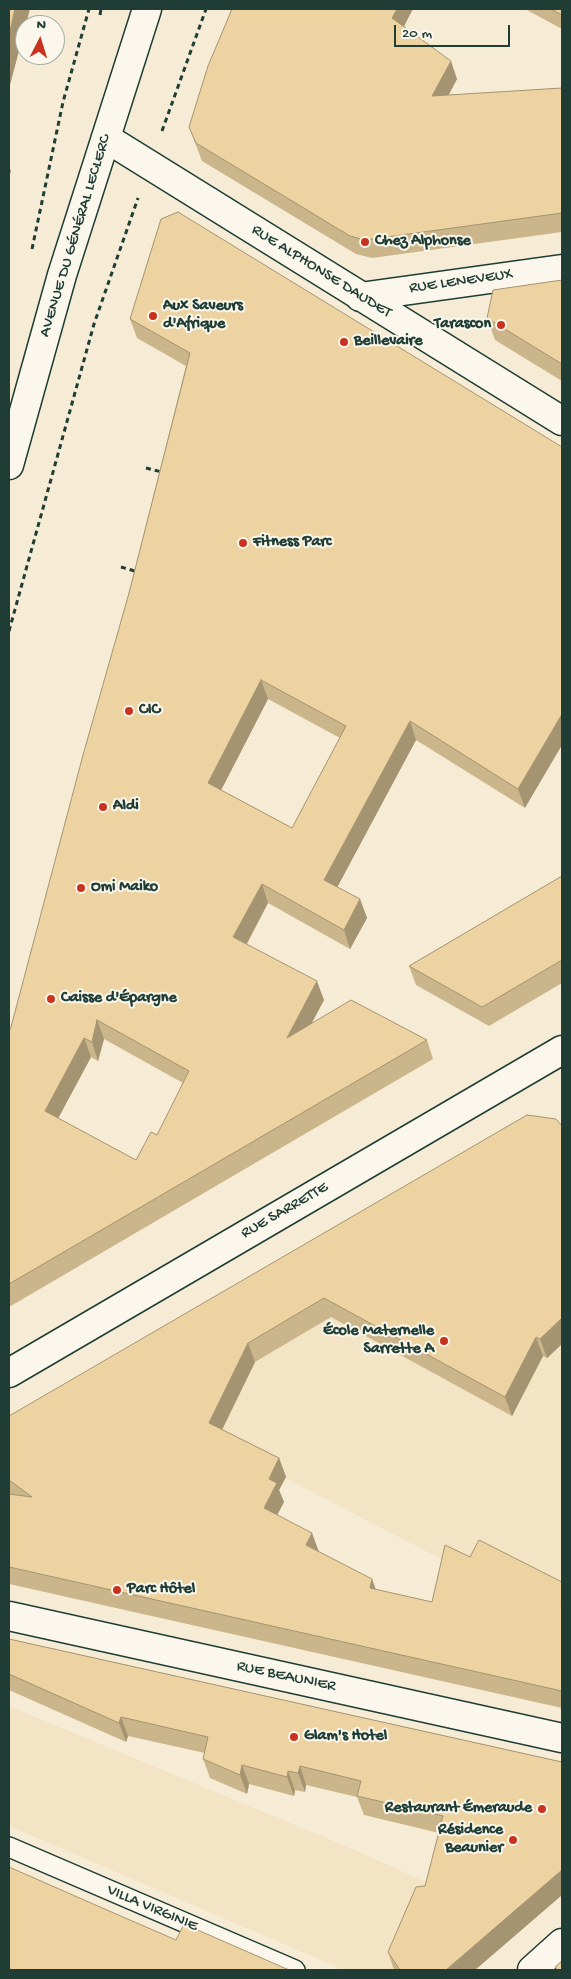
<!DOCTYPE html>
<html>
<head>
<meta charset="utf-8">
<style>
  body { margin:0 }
  #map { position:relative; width:571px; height:1979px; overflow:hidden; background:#f6ecd6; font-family:"Gochi Hand",sans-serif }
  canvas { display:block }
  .frame { position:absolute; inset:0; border:10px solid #1f3d34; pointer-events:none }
  .north { position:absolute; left:15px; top:15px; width:50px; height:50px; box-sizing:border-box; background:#fbf7ec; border:1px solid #a3ada2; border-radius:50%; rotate:5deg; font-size:14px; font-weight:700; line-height:20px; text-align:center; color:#1f3d34 }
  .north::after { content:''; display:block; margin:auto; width:18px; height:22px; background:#c8321e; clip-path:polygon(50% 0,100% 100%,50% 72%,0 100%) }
  .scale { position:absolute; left:394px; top:25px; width:116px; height:22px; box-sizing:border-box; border:2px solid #1f3d34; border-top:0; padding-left:6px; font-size:15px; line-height:18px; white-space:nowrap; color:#1f3d34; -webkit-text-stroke:4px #fbf7ec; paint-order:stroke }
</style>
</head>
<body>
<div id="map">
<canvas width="571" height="1979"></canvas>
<div class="frame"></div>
<div class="north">N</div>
<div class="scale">20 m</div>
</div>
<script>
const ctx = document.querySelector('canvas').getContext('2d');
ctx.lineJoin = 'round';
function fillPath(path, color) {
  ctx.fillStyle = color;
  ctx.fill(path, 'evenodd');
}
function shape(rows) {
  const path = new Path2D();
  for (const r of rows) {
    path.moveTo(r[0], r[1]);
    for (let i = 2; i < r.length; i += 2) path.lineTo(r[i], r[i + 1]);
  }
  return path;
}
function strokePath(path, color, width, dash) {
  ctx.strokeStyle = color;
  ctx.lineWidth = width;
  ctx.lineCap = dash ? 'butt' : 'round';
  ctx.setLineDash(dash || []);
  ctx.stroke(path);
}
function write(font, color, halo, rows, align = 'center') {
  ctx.font = font + ' "Gochi Hand",sans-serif';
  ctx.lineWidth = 4;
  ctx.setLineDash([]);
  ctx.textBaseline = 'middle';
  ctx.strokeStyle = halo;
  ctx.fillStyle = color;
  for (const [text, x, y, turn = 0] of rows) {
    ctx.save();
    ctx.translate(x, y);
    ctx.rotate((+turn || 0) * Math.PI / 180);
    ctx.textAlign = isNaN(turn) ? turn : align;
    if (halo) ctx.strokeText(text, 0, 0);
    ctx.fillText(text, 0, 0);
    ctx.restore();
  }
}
fillPath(shape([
  [337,1248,562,1295,562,1622,216,1442,111,1379],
  [9,1706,355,1850,466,1900,395,1970,344,1970,9,1826]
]), '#f3e4c6');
const service = shape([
  [9,1847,295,1970]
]);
const minor = shape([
  [106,138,562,421],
  [360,297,562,269],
  [9,1373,562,1050],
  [9,1616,562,1738],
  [532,1970,562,1943]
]);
const primary = shape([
  [9,465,62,275,147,9]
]);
strokePath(service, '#1f3d34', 22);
strokePath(minor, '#1f3d34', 31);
strokePath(primary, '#1f3d34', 31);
strokePath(shape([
  [100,15,101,9],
  [162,131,206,9],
  [32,249,63,102,89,9],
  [146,468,162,472],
  [121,567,138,572],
  [9,631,94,324,138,198]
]), '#1f3d34', 3, [5, 4]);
strokePath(service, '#fbf7ec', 19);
strokePath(minor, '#fbf7ec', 28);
strokePath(primary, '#fbf7ec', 28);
fillPath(shape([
  [525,9,562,9,562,29],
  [404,26,457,79,449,95,562,88,562,232,372,258,356,254,202,161,189,127],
  [562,280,562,381,495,340,487,318],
  [130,319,562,447,525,808,416,740,337,887,360,899,367,918,350,949,268,903,247,944,324,1000,311,1023,427,1040,433,1059,9,1307,9,1031,11,1027,129,593,186,366,137,338],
  [268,699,340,738,292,828,221,790],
  [104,1039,183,1083,157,1135,136,1160,58,1118,91,1057,98,1061],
  [562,876,562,983,489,1026,416,985,409,966],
  [562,1126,562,1344,547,1358,543,1356,512,1416,331,1317,255,1362,222,1430,279,1458,286,1477,279,1490,284,1502,277,1515,319,1552,376,1590,432,1602,470,1557,562,1582,562,1708,9,1584,9,1494,9,1495,9,1416],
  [9,1639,562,1762,562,1895,475,1970,394,1970,388,1952,425,1886,439,1833,364,1815,357,1797,306,1785,305,1792,295,1790,294,1796,249,1784,247,1794,210,1778,203,1759,205,1753,128,1736,126,1742,9,1690]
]), '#cbb58a');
fillPath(shape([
  [15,9,30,9,9,89,9,35],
  [397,9,413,9,399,36,392,18],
  [451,61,457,79,438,114,432,96],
  [9,166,11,171,9,177],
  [261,680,268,699,215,802,208,783],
  [562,714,562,745,525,808,518,789],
  [410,721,416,740,331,899,324,880],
  [262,884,268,903,240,956,233,937],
  [360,899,367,918,350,949,344,930],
  [317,981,324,1000,294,1057,287,1038],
  [97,1020,104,1039,98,1061,92,1042],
  [84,1038,91,1057,52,1130,45,1111],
  [562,1318,562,1344,547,1358,540,1339],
  [536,1337,543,1356,512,1416,505,1397],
  [248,1343,255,1362,216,1442,209,1423],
  [279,1458,286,1477,279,1490,284,1502,271,1527,264,1508,269,1479],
  [312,1533,319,1552,306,1545],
  [372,1579,379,1598,370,1588],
  [121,1717,128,1736,126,1742,119,1723],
  [242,1765,249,1784,247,1794,240,1775],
  [300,1766,306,1785,305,1792,298,1773],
  [288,1771,295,1790,294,1796,287,1777],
  [562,1870,562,1895,475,1970,446,1970]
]), '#a59471');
const building = shape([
  [9,9,15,9,9,35,9,9],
  [232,9,397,9,392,18,451,61,432,96,562,88,562,213,365,240,350,236,196,143,189,127,208,66,232,9],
  [551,9,562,9,562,15,551,9],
  [178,212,562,447,562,714,518,789,410,721,324,880,360,899,344,930,262,884,233,937,317,981,287,1038,351,1000,427,1040,9,1284,9,1031,11,1027,83,755,129,593,190,353,130,319,161,219,178,212],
  [261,680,346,726,292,828,208,783,261,680],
  [97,1020,189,1071,157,1135,151,1132,136,1160,45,1111,84,1038,92,1042,97,1020],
  [562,280,562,364,487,318,493,290,562,280],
  [562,876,562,960,482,1007,409,966,562,876],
  [527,1115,556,1119,562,1126,562,1318,540,1339,536,1337,505,1397,324,1298,248,1343,209,1423,279,1458,269,1479,277,1483,264,1508,312,1533,306,1545,372,1579,370,1588,432,1602,445,1545,470,1557,479,1540,562,1582,562,1604,561,1606,562,1606,562,1691,9,1567,9,1494,32,1497,9,1480,9,1416,527,1115],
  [9,1639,562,1762,562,1870,446,1970,400,1970,388,1952,416,1887,425,1886,443,1816,357,1796,361,1781,300,1766,298,1773,288,1771,287,1777,242,1765,240,1775,203,1759,208,1737,121,1717,119,1723,9,1674,9,1639],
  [9,1867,100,1907,176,1940,184,1924,289,1970,9,1970,9,1867],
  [562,1961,562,1970,556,1970,556,1966,562,1961]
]);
fillPath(building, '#ecd3a1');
strokePath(building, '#a59471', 1);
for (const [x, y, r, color] of [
  [365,242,5,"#c8321e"],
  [153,316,5,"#c8321e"],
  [501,325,5,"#c8321e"],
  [344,342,5,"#c8321e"],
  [243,543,5,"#c8321e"],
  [129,711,5,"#c8321e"],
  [103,807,5,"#c8321e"],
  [81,888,5,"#c8321e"],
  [51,999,5,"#c8321e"],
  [444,1341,5,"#c8321e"],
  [117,1590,5,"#c8321e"],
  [294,1737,5,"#c8321e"],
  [542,1809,5,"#c8321e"],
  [513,1840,5,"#c8321e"]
]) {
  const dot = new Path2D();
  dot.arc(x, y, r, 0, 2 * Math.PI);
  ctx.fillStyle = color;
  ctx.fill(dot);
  strokePath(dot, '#fbf7ec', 2);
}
write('16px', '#1f3d34', '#fbf7ec', [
  ["AVENUE DU GÉNÉRAL LECLERC",76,236,-73],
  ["RUE ALPHONSE DAUDET",321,272,32],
  ["RUE LENEVEUX",461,282,-8],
  ["RUE SARRETTE",285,1211,-30],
  ["RUE BEAUNIER",286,1677,12],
  ["VILLA VIRGINIE",152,1909,23]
]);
write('bold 16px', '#1f3d34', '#fbf7ec', [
  ["Chez Alphonse",375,242],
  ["Aux Saveurs",163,307],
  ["d'Afrique",163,325],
  ["Tarascon",491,325,"right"],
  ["Beillevaire",354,342],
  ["Fitness Parc",253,543],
  ["CIC",139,711],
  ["Aldi",113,807],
  ["Omi Maiko",91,888],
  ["Caisse d'Épargne",61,999],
  ["École Maternelle",434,1332,"right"],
  ["Sarrette A",434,1350,"right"],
  ["Parc Hôtel",127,1590],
  ["Glam's Hotel",304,1737],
  ["Restaurant Émeraude",532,1809,"right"],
  ["Résidence",503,1831,"right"],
  ["Beaunier",503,1849,"right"]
], 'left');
</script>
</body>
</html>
